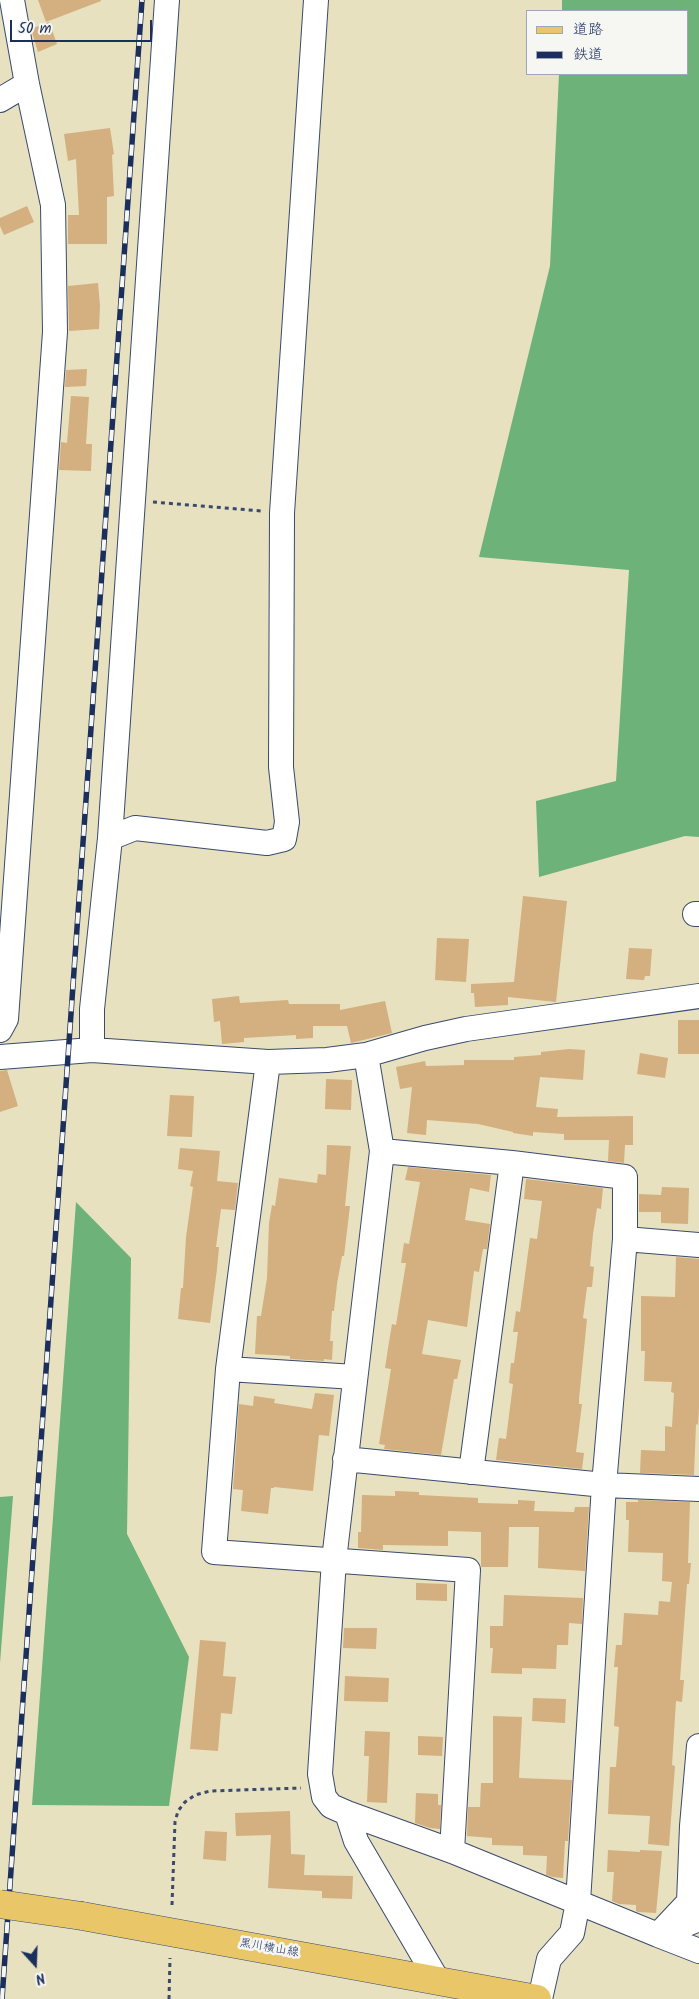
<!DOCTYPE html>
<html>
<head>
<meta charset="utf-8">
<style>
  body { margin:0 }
  #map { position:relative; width:699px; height:1999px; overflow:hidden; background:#e7e1bf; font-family:Kalam,"Klee One",sans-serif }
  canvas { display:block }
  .legend { position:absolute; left:526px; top:10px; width:162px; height:65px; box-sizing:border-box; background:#f6f6f2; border:1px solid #9ea6b7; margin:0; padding:6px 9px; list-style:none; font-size:15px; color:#1b2f5e }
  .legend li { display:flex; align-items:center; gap:10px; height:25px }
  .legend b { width:25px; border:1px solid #9ea6b7 }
  .north { position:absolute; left:10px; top:1939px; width:50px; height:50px; -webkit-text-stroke:4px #f6f6f2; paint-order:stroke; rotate:160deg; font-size:14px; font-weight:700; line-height:20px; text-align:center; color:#1b2f5e }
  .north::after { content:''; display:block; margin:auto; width:18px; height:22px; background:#1b2f5e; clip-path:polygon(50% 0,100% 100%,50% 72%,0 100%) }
  .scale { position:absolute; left:10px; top:20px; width:142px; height:22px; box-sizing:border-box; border:2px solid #1b2f5e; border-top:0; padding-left:6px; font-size:15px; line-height:18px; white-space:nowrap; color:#1b2f5e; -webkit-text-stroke:4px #f6f6f2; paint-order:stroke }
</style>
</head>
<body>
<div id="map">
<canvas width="699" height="1999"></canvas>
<ul class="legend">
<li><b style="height:6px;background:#e9c769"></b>道路</li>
<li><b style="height:6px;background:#1b2f5e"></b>鉄道</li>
</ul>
<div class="north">N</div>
<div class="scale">50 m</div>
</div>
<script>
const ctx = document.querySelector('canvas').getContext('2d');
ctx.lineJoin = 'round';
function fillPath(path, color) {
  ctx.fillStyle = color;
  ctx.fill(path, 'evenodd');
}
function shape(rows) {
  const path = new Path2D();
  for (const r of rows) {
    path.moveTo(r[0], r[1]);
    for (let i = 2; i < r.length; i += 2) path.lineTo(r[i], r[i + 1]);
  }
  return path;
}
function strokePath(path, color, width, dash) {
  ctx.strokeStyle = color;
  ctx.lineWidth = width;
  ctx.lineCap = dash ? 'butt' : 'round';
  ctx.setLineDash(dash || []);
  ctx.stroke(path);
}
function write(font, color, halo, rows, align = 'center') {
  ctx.font = font + ' Kalam,"Klee One",sans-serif';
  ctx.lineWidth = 5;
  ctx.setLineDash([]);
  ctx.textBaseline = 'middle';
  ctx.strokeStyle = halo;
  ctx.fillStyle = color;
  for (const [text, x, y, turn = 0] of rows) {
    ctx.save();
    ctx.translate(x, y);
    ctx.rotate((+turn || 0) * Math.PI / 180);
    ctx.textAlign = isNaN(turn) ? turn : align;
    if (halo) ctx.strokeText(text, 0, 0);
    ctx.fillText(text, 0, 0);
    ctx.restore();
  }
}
fillPath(shape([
  [562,0,699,0,699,837,685,836,539,877,536,801,616,781,629,570,479,557,550,266,559,74,688,74,688,11,562,11],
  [76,1202,131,1258,127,1534,189,1657,169,1806,32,1805],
  [13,1496,0,1663,0,1497]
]), '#6db278');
fillPath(shape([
  [38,0,101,0,101,1,46,22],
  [49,22,57,44,38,52,31,29],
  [110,128,114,154,112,155,114,196,107,197,107,244,68,244,68,215,79,215,76,159,68,161,64,134],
  [27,206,34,222,4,235,0,226,0,218],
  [98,283,100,306,99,329,69,331,68,286],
  [87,369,86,386,65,387,66,370],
  [71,396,89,397,86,444,92,444,91,471,59,470,61,442,67,443],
  [523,896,567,901,556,1002,508,997,508,1005,475,1007,474,993,471,993,471,984,514,982],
  [437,938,469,939,466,982,435,980],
  [629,948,652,949,650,976,645,976,644,980,626,979],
  [239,996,240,1003,288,1000,289,1004,340,1004,340,1010,385,1001,392,1033,351,1043,347,1026,313,1026,313,1038,296,1039,296,1035,244,1038,244,1042,222,1044,220,1021,214,1022,212,999],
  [678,1020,699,1020,699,1054,678,1054],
  [569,1049,585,1050,583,1080,540,1077,536,1107,558,1109,557,1117,633,1116,633,1145,625,1145,624,1163,608,1161,609,1140,564,1140,564,1134,533,1132,533,1136,513,1133,513,1132,478,1124,427,1120,426,1135,407,1133,412,1087,400,1089,396,1067,425,1061,426,1066,464,1065,464,1060,514,1060,514,1057,541,1055,541,1052],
  [640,1053,668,1058,665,1078,637,1074],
  [7,1070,18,1106,0,1112,0,1071],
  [326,1079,352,1080,351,1110,325,1109],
  [170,1095,194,1096,192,1137,167,1136],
  [327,1145,351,1146,345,1206,350,1206,344,1256,342,1256,337,1284,334,1311,332,1311,330,1341,333,1341,332,1360,324,1359,324,1361,290,1359,290,1356,255,1354,257,1316,261,1316,267,1278,269,1223,272,1205,275,1206,279,1178,317,1183,318,1174,326,1175],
  [180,1148,220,1151,217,1181,238,1183,235,1210,221,1209,216,1247,219,1247,217,1269,210,1323,178,1319,181,1288,183,1288,186,1237,193,1187,190,1186,193,1171,178,1169],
  [408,1167,491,1175,489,1192,470,1188,465,1220,490,1224,487,1249,483,1249,479,1272,474,1271,467,1327,428,1320,422,1354,461,1360,457,1379,454,1379,441,1455,384,1449,385,1445,379,1444,391,1369,385,1368,389,1342,392,1324,396,1325,406,1263,401,1263,404,1243,409,1244,420,1182,405,1180],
  [526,1179,603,1188,601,1209,597,1208,593,1234,590,1266,594,1267,592,1287,587,1287,583,1318,587,1319,579,1399,579,1404,582,1404,576,1452,584,1453,582,1469,496,1460,499,1438,506,1439,513,1384,509,1383,511,1363,514,1363,518,1332,513,1332,516,1311,520,1312,530,1238,537,1239,542,1201,524,1199],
  [662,1187,689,1188,688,1224,661,1223,661,1212,639,1212,639,1194,661,1195],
  [676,1257,699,1259,699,1408,698,1425,696,1424,694,1475,640,1473,641,1450,665,1451,665,1426,672,1427,674,1393,671,1392,672,1382,644,1381,645,1351,641,1351,641,1296,675,1297],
  [315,1393,334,1395,329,1436,319,1435,313,1491,274,1487,274,1488,271,1488,268,1514,241,1511,243,1490,233,1489,239,1404,253,1406,254,1396,275,1399,274,1403,312,1409],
  [395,1491,419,1492,419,1495,478,1498,478,1503,518,1504,518,1500,535,1501,534,1511,574,1512,575,1507,589,1507,585,1571,538,1568,539,1527,509,1527,508,1567,481,1567,481,1532,448,1531,448,1546,383,1545,383,1550,358,1548,358,1532,361,1532,362,1495,395,1496],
  [638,1500,690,1502,688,1563,691,1563,689,1584,687,1584,680,1680,684,1680,682,1702,676,1701,672,1765,675,1766,669,1846,648,1844,650,1816,608,1814,610,1767,616,1767,619,1727,614,1726,618,1667,614,1667,616,1645,622,1645,624,1613,658,1615,659,1601,670,1602,672,1582,662,1581,663,1553,628,1552,629,1520,626,1520,626,1502,638,1502],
  [416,1583,447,1584,447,1601,416,1600],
  [504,1595,583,1598,582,1624,569,1623,568,1645,557,1645,556,1669,522,1668,522,1674,491,1673,493,1648,490,1648,490,1626,503,1626],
  [344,1628,377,1628,376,1649,343,1648],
  [200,1640,226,1642,223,1676,236,1677,232,1714,221,1713,218,1751,190,1749],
  [345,1676,389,1678,388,1702,344,1701],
  [533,1698,566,1699,565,1723,532,1721],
  [493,1716,522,1717,519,1778,572,1780,568,1841,565,1841,563,1878,553,1877,546,1875,547,1856,523,1855,523,1846,492,1845,492,1838,467,1836,468,1807,480,1807,481,1783,493,1783],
  [365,1731,390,1732,387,1803,367,1802,369,1756,364,1756],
  [418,1736,443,1737,442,1756,418,1755],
  [416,1793,438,1794,438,1805,441,1805,440,1829,430,1828,415,1823],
  [290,1811,291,1854,305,1855,304,1875,353,1876,352,1899,322,1898,322,1891,268,1888,271,1835,236,1836,235,1813],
  [205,1831,227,1832,226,1861,203,1859],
  [608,1850,640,1852,640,1850,662,1851,656,1913,638,1912,636,1911,636,1905,619,1904,612,1901,614,1872,607,1872]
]), '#d4af7f');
const minor = shape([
  [0,100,27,84],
  [110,838,135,828,267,843,284,839,287,822,281,767,282,513,316,0],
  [695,914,699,914],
  [0,1030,6,1019,55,332,53,205,27,84,12,0],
  [92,1050,92,1009,110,838,167,0],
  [366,1055,382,1151,334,1560,320,1774,324,1797,331,1806,347,1813,452,1851,658,1935,689,1902,692,1826,699,1746],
  [0,1057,92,1050,268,1062,327,1060,366,1055,425,1038,466,1029,699,996],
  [268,1062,228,1369,214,1552,468,1570,452,1851],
  [382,1151,512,1163,625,1177,625,1239],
  [228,1369,355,1377],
  [345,1459,604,1485,625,1239,699,1245],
  [471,1472,512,1163],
  [347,1813,356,1841,438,1981],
  [665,1933,699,1919],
  [658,1935,699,1951],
  [540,1999,549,1959,572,1933,578,1902,604,1485,699,1489]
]);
const major = shape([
  [82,1916,537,1999]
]);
strokePath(minor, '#3a4a6d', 26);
strokePath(major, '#3a4a6d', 29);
strokePath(shape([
  [153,502,262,511],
  [172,1905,175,1822,178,1811,185,1802,195,1795,210,1791,301,1788],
  [169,1999,170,1958]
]), '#3a4a6d', 3, [4, 4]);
strokePath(minor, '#fff', 24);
strokePath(major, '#e9c769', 28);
const rail = shape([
  [2,1999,142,0]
]);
strokePath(rail, '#1b2f5e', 5.5);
strokePath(rail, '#f6f6f2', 4, [11]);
const majorBridge = shape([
  [0,1904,82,1916]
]);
strokePath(majorBridge, '#3a4a6d', 29, []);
strokePath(majorBridge, '#e9c769', 28);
write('12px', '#1b2f5e', '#f6f6f2', [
  ["黒川横山線",269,1949,10]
]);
</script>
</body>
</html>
